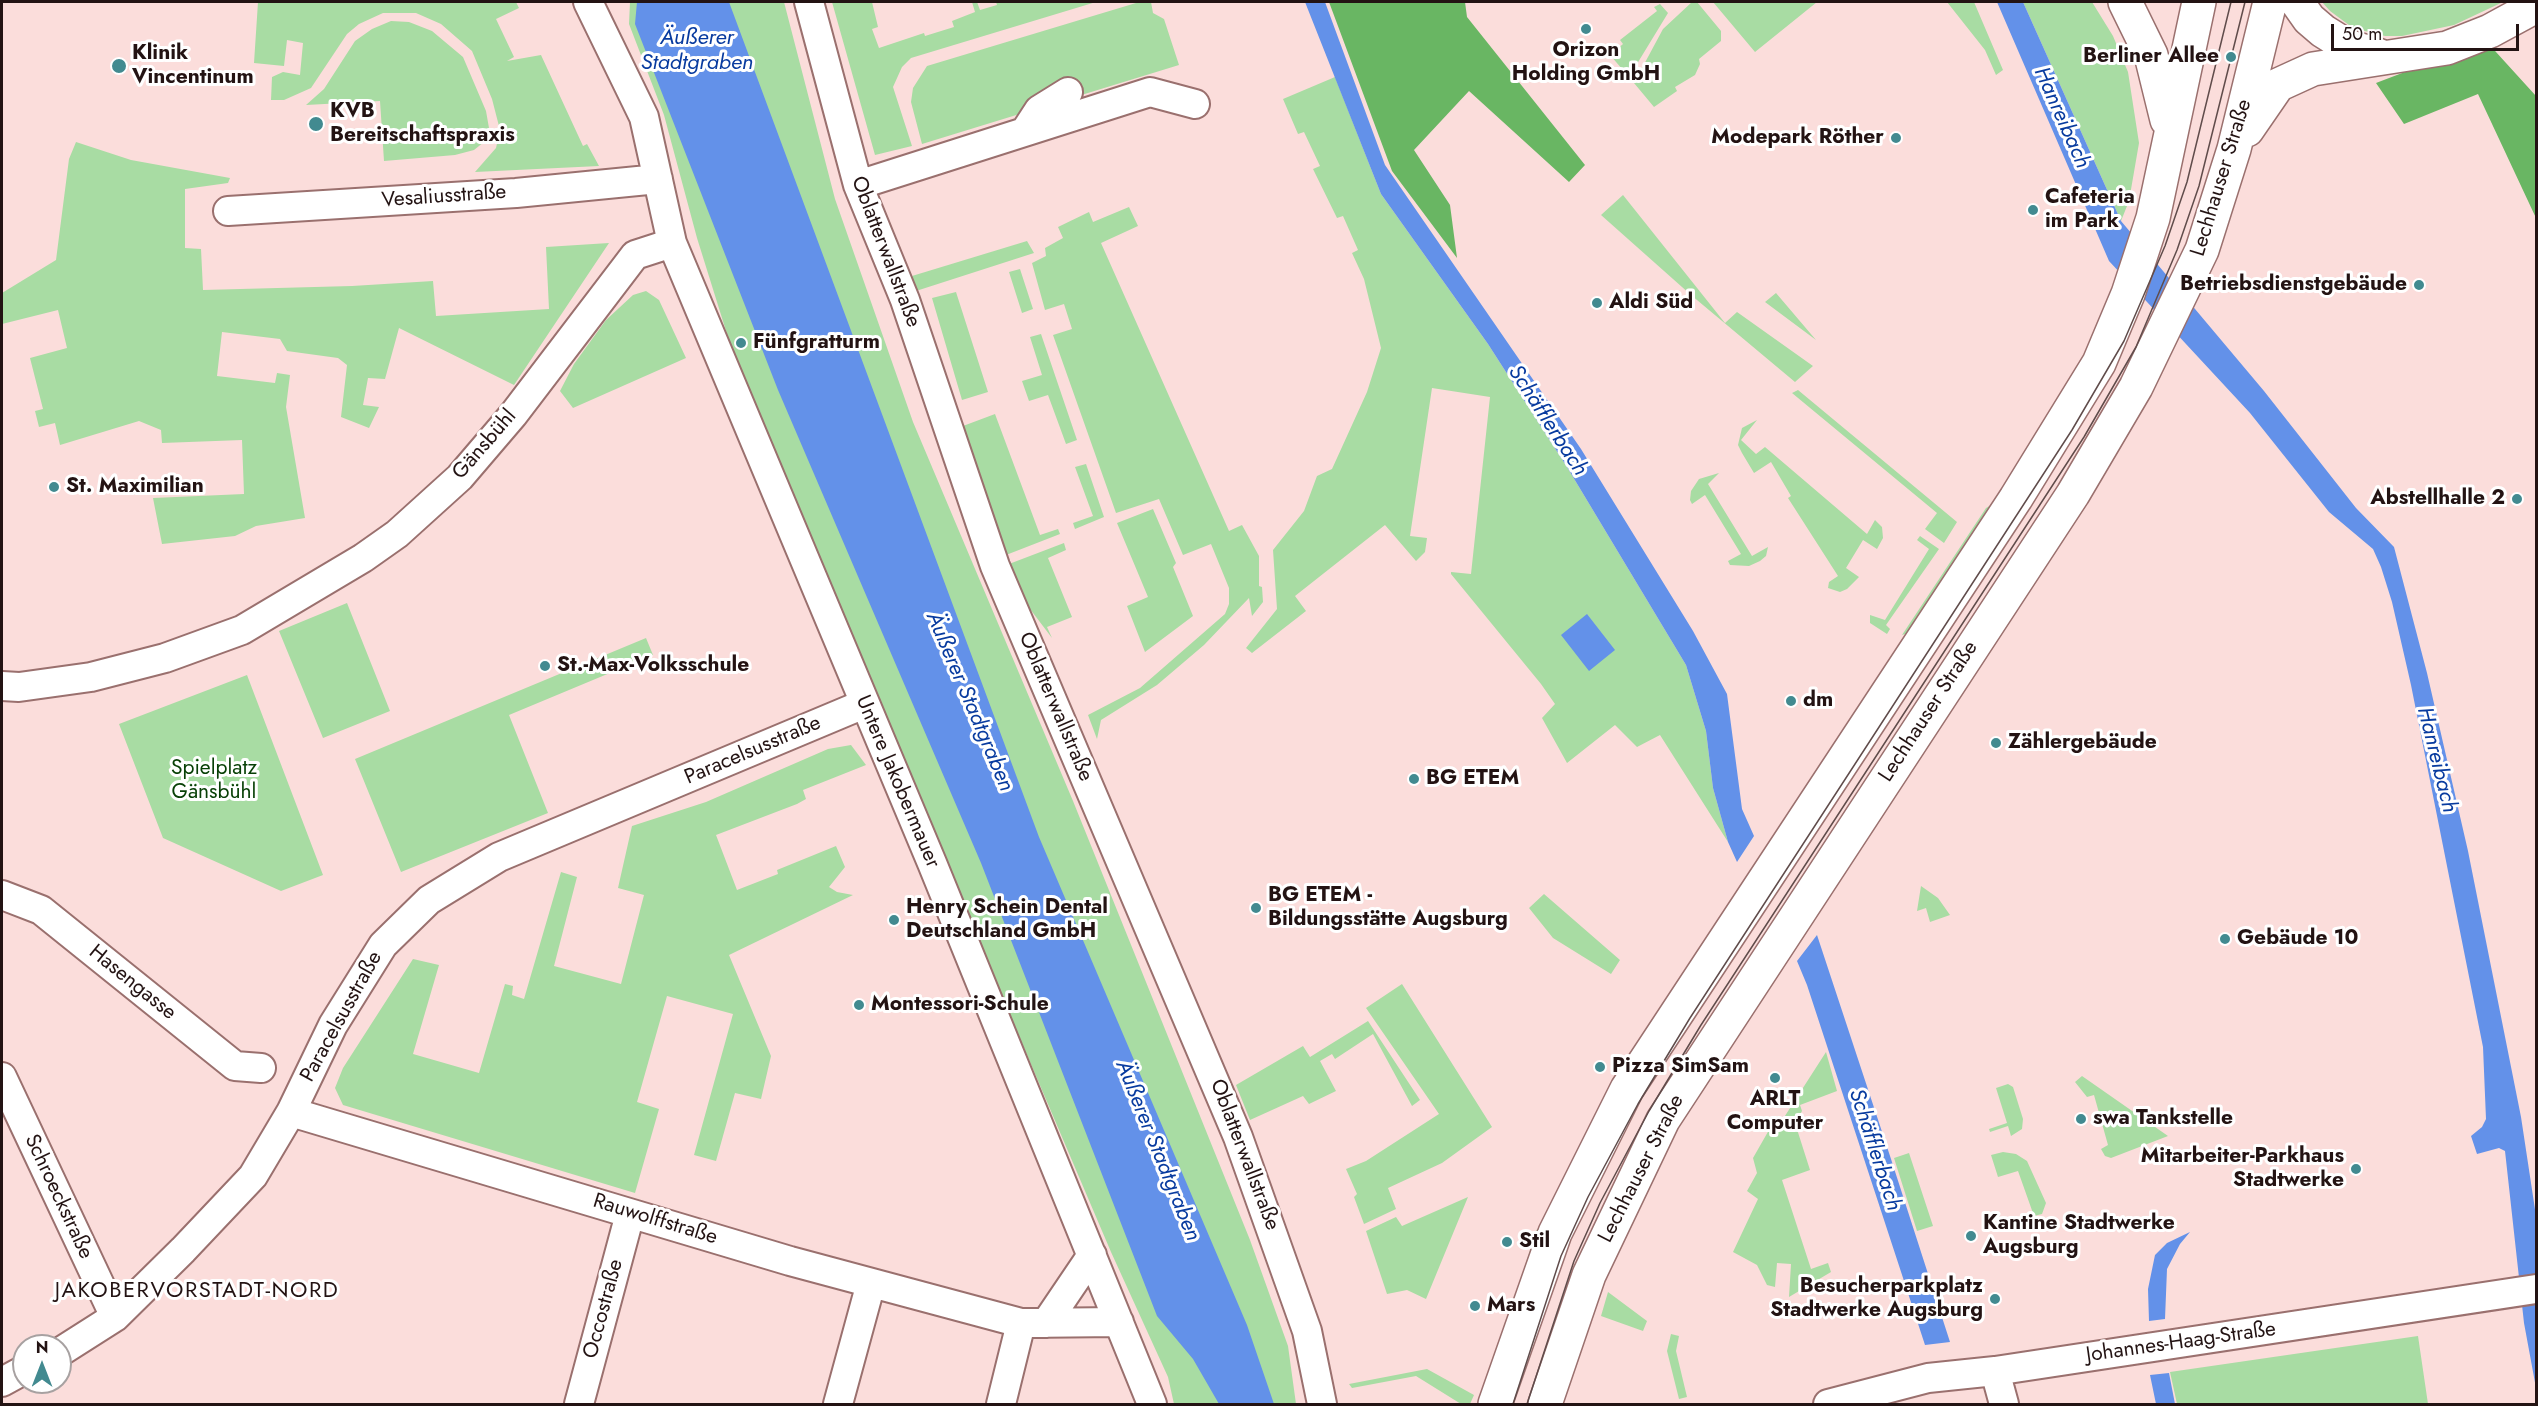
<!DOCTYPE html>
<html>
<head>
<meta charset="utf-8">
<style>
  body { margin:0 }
  #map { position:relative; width:2538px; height:1406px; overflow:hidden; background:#fbdddb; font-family:Jost,sans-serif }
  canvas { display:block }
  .frame { position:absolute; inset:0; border:3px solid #231313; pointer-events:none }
  .north { position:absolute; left:12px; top:1334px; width:60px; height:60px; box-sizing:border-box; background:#fff; border:2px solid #a7a1a1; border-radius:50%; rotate:0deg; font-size:16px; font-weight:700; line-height:24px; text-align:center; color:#231313 }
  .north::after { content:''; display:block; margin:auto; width:21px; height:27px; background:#428a90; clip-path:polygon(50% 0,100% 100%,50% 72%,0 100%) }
  .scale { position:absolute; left:2331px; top:24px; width:188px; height:27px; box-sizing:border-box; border:3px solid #231313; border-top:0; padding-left:8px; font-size:18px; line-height:21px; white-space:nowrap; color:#231313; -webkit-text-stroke:4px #fff; paint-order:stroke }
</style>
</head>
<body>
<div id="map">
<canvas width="2538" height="1406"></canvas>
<div class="frame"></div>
<div class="north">N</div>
<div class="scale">50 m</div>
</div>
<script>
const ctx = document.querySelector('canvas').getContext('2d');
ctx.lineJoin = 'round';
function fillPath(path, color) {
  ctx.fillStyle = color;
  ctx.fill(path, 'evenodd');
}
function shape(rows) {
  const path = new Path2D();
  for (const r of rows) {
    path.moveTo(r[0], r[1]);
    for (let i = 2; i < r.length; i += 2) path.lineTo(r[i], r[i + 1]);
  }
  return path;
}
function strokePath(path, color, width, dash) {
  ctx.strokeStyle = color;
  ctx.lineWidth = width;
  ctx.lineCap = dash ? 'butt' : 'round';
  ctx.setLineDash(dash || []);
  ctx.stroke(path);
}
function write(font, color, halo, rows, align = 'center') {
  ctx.font = font + ' Jost,sans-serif';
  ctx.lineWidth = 6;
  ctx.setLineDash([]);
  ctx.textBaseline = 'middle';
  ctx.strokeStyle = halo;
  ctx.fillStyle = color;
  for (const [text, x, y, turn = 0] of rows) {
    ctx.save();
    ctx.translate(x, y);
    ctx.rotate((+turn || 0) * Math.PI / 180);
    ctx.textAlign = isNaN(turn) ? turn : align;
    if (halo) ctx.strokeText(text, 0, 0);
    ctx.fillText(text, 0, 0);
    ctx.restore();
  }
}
fillPath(shape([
  [258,2,516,2,519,8,496,19,514,57,507,61,541,55,583,146,587,144,599,166,475,172,496,148,500,130,492,99,472,51,441,24,416,13,383,13,359,24,347,34,311,88,284,100,271,100,272,77,283,72,300,75,303,43,287,40,284,66,254,63],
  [630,2,784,2,835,199,913,422,1073,801,1250,1240,1288,1346,1296,1404,1174,1404,1168,1377,1111,1252,958,893,885,714,742,382,697,238,664,115,629,24],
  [832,2,872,2,878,27,872,29,879,48,924,33,925,36,954,27,952,21,975,12,972,2,977,2,980,10,997,5,996,2,1096,2,911,58,902,67,893,87,912,146,875,155],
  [1151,2,1153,13,1164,19,1179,65,922,144,911,102,913,88,927,66,1136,3],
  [1692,2,1697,2,1721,31,1721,41,1699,59,1700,64,1695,75,1675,87,1677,91,1654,107,1634,83,1663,29],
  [1713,2,1817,2,1755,52],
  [1947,2,1974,2,2003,70,1996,75,1985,50],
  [2023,2,2092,2,2113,36,2128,72,2139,143,2129,201,2121,221],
  [2322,2,2503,2,2454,25,2402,36,2385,36,2353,28,2330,11],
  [1660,4,1668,13,1629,77,1610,55,1623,44,1620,40,1657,11,1654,7],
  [391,21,409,22,432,31,463,57,486,111,489,128,484,142,474,150,455,155,384,161,380,101,306,105,324,89,355,41,372,29],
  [1335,77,1381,194,1488,344,1567,467,1686,665,1706,731,1713,788,1728,842,1660,735,1637,747,1615,725,1567,763,1542,718,1555,704,1541,684,1451,574,1451,572,1471,574,1490,397,1432,388,1410,536,1427,538,1425,552,1416,561,1385,525,1295,596,1306,611,1252,653,1246,648,1277,609,1273,550,1304,511,1317,476,1332,469,1367,392,1381,348,1364,279,1352,253,1358,250,1343,216,1337,218,1313,169,1320,166,1304,132,1298,134,1283,99],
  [76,142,131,160,230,178,228,183,185,189,185,248,201,249,203,290,352,286,433,281,436,316,549,309,546,247,609,243,514,385,399,328,385,379,368,378,363,405,379,407,369,428,341,417,347,365,338,358,287,351,280,339,222,332,217,376,275,383,277,373,290,375,286,407,305,518,256,526,235,536,162,544,153,498,244,494,242,440,162,443,161,430,139,421,60,445,55,423,39,427,35,411,43,409,30,358,67,348,58,310,2,324,2,293,56,260,69,159],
  [1623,195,1725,323,1737,312,1813,366,1795,382,1691,295,1601,215],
  [1129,207,1138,226,1101,243,1229,531,1242,525,1259,556,1259,586,1262,587,1263,602,1252,616,1249,598,1204,645,1157,685,1101,720,1097,739,1088,715,1140,688,1225,614,1229,604,1229,588,1211,544,1183,555,1159,499,1116,513,1053,335,1072,329,1064,304,1045,310,1032,263,1046,256,1045,248,1063,238,1058,227,1089,212,1093,222],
  [1027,241,1034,253,916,291,912,276],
  [1020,269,1033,309,1022,313,1009,272],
  [646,291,659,300,686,358,573,408,560,391,574,364,606,320,633,295],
  [956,292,988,392,962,400,932,298],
  [1776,293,1816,340,1765,302],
  [1041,334,1077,440,1066,444,1048,395,1029,401,1022,381,1042,375,1030,337],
  [1798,390,1957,522,1944,543,1925,529,1937,513,1792,393],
  [995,414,1040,535,1058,529,1060,534,1006,555,963,426],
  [1757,420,1741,440,1756,454,1765,447,1867,534,1875,520,1882,527,1883,538,1877,549,1863,540,1846,568,1859,577,1847,589,1840,592,1828,588,1829,582,1838,576,1788,498,1791,496,1771,462,1754,473,1742,453,1738,445,1742,428],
  [1086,464,1104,517,1075,529,1073,523,1093,516,1075,467],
  [1719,473,1708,484,1752,556,1768,547,1766,556,1760,561,1749,566,1730,565,1728,561,1741,554,1705,495,1692,504,1690,500,1691,491,1699,479],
  [1991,505,1911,632,1902,635,1986,508],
  [1153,509,1176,563,1173,567,1193,616,1145,652,1127,606,1148,597,1117,523],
  [1920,536,1939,549,1886,625,1890,629,1887,634,1870,623,1870,615,1885,620,1929,549,1917,540],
  [1064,543,1066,550,1048,558,1072,617,1047,627,1052,638,1027,605,1009,564],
  [347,603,390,711,323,738,279,631],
  [646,638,653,655,509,715,548,813,401,872,355,759],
  [247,675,323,875,281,891,163,838,119,724],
  [851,745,866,765,803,790,806,799,797,804,716,835,737,890,778,874,777,870,836,846,845,867,829,887,837,892,853,895,729,955,771,1056,761,1099,735,1093,716,1161,694,1155,733,1014,667,996,637,1102,659,1109,635,1193,343,1105,335,1088,343,1068,413,959,439,965,413,1054,479,1073,505,984,513,986,512,995,524,999,561,872,577,877,554,966,621,984,644,895,618,888,632,826,706,802,828,749],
  [1921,886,1938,898,1950,915,1930,922,1926,908,1917,911],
  [1544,894,1620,960,1611,974,1553,938,1529,908],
  [1402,984,1492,1127,1442,1163,1388,1188,1396,1209,1364,1224,1354,1197,1357,1194,1346,1169,1366,1161,1439,1114,1366,1008],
  [1368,1021,1420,1100,1412,1106,1373,1034,1335,1059,1332,1054,1320,1061,1336,1091,1309,1104,1303,1096,1250,1120,1236,1085,1303,1046,1310,1057],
  [1826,1052,1837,1091,1800,1105,1802,1111,1795,1123,1810,1170,1782,1180,1811,1269,1828,1263,1831,1272,1789,1297,1791,1264,1777,1263,1775,1287,1767,1285,1757,1265,1733,1252,1758,1199,1747,1191,1757,1173,1753,1158,1777,1116,1783,1119],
  [2082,1076,2168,1136,2111,1158,2105,1156,2101,1149,2108,1145,2094,1095,2087,1097,2075,1082],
  [2008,1084,2013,1087,2023,1119,2022,1129,2011,1136,2008,1126,1990,1132,1989,1129,2007,1123,1996,1088],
  [2003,1152,2016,1154,2027,1161,2046,1203,2042,1214,2034,1216,2018,1171,1998,1177,1991,1155],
  [1909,1153,1933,1226,1917,1231,1894,1158],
  [1468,1197,1426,1299,1407,1290,1387,1294,1366,1231,1396,1217,1402,1226],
  [1537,1229,1542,1231,1486,1381,1523,1272],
  [1608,1292,1647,1321,1643,1331,1601,1316],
  [1671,1334,1679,1336,1676,1351,1687,1397,1679,1399,1667,1351],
  [2418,1336,2428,1404,2177,1404,2170,1372],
  [1427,1369,1474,1395,1470,1404,1461,1404,1416,1376,1352,1388,1349,1384]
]), '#a8dca3');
fillPath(shape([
  [1329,2,1465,2,1467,17,1585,165,1569,182,1469,91,1414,150,1450,205,1457,258,1392,171],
  [2486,41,2536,96,2536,218,2478,94,2404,124,2376,83]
]), '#69b663');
fillPath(shape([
  [637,2,729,2,1039,837,1247,1325,1274,1404,1219,1404,1193,1359,1157,1316,981,863,778,390,635,24],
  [1305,2,1325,2,1385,165,1581,449,1693,631,1727,694,1742,809,1754,836,1737,862,1728,842,1713,788,1706,731,1686,665,1567,467,1488,344,1381,194],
  [1997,2,2023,2,2121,221,2264,391,2356,508,2394,547,2427,673,2468,851,2521,1117,2536,1216,2536,1388,2524,1323,2505,1151,2499,1148,2477,1154,2471,1136,2482,1127,2486,1119,2483,1047,2411,685,2392,602,2381,567,2373,549,2329,512,2250,413,2109,261],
  [1587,614,1615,650,1589,671,1561,635],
  [1817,935,1891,1159,1950,1342,1925,1345,1807,985,1797,961],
  [2190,1232,2180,1244,2167,1269,2165,1319,2149,1321,2148,1289,2155,1255,2167,1243],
  [2169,1373,2175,1404,2156,1404,2150,1375]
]), '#6391e9');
const minor = shape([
  [809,2,858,185,905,300,995,566,1238,1137,1307,1331,1322,1404],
  [1026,130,1039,110,1068,92],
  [858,185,1150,92,1195,104],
  [228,211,516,193,658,179],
  [672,243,932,863,1152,1404],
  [2,686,19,687,91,677,165,658,242,630,363,558,397,534,460,477,513,415,635,255,672,243,644,117,588,2],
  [2,895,41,910,235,1066,261,1068],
  [2,1077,115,1317],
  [291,1112,790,1261,1021,1323,1119,1322],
  [1046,1323,1092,1255],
  [60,1352,115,1317,183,1250,253,1176,291,1112,333,1025,383,945,429,900,499,857,864,704],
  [1995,1371,2004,1404],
  [2,1382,24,1370],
  [579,1404,630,1214],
  [838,1404,871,1283],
  [1001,1404,1021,1323],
  [1828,1404,1928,1378,1995,1371,2536,1289]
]);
const tertiary = shape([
  [2125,2,2151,55,2167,120],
  [2297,2,2309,19,2323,31,2347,46,2378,55],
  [2247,130,2278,85,2313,69,2447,48,2490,31,2536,6],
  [1495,1404,1555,1233,1627,1089,2016,498,2099,363,2128,294,2153,218,2199,2],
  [1545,1404,1589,1275,1663,1120,2073,494,2136,387,2202,250,2234,149,2270,2]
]);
strokePath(minor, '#9a706e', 32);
strokePath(tertiary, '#9a706e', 36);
strokePath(minor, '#fff', 28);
strokePath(tertiary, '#fff', 33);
strokePath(shape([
  [1513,1404,1561,1256,1588,1197,1638,1104,1690,1018,2072,430,2124,341,2165,246,2187,182,2231,2],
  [1527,1404,1574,1261,1600,1203,1649,1111,1701,1025,2084,437,2136,347,2177,250,2199,186,2245,2]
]), '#604c4b', 1.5);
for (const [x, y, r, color] of [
  [1586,29,6,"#428a90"],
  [2231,57,6,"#428a90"],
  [119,66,8,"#428a90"],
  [316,124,8,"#428a90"],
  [1896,138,6,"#428a90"],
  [2033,210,6,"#428a90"],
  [2419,285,6,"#428a90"],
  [1597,303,6,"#428a90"],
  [741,343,6,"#428a90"],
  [54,487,6,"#428a90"],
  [2517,499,6,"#428a90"],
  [545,666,6,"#428a90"],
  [1791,701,6,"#428a90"],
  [1996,743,6,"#428a90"],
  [1414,779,6,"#428a90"],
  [1256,908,6,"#428a90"],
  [894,920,6,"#428a90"],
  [2225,939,6,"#428a90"],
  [859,1005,6,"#428a90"],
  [1600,1067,6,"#428a90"],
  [1775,1078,6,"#428a90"],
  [2081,1119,6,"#428a90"],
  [2356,1169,6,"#428a90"],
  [1971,1236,6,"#428a90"],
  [1507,1242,6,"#428a90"],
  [1995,1299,6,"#428a90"],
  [1475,1306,6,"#428a90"]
]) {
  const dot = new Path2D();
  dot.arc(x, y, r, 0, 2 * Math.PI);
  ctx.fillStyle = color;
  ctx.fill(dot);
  strokePath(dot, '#fff', 2);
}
write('bold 21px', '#231313', '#fff', [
  ["Orizon",1586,51,"center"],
  ["Holding GmbH",1586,75,"center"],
  ["Klinik",132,54],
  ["Vincentinum",132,78],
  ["Berliner Allee",2219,57,"right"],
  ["KVB",330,112],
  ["Bereitschaftspraxis",330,136],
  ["Modepark Röther",1884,138,"right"],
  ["Cafeteria",2045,198],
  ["im Park",2045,222],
  ["Betriebsdienstgebäude",2407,285,"right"],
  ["Aldi Süd",1609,303],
  ["Fünfgratturm",753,343],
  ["St. Maximilian",66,487],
  ["Abstellhalle 2",2505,499,"right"],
  ["St.-Max-Volksschule",557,666],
  ["dm",1803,701],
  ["Zählergebäude",2008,743],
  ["BG ETEM",1426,779],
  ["BG ETEM -",1268,896],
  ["Bildungsstätte Augsburg",1268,920],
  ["Henry Schein Dental",906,908],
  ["Deutschland GmbH",906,932],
  ["Gebäude 10",2237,939],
  ["Montessori-Schule",871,1005],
  ["Pizza SimSam",1612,1067],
  ["ARLT",1775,1100,"center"],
  ["Computer",1775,1124,"center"],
  ["swa Tankstelle",2093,1119],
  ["Mitarbeiter-Parkhaus",2344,1157,"right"],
  ["Stadtwerke",2344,1181,"right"],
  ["Kantine Stadtwerke",1983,1224],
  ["Augsburg",1983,1248],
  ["Stil",1519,1242],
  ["Besucherparkplatz",1983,1287,"right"],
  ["Stadtwerke Augsburg",1983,1311,"right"],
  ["Mars",1487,1306]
], 'left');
write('21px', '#231313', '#fff', [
  ["Lechhauser Straße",2222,178,-73],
  ["Vesaliusstraße",444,197,-4],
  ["Oblatterwallstraße",885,252,69],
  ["Gänsbühl",485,445,-49],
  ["Oblatterwallstraße",1055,707,67],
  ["Lechhauser Straße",1929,712,-57],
  ["Paracelsusstraße",753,751,-23],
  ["Untere Jakobermauer",897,782,67],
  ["Hasengasse",132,983,39],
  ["Paracelsusstraße",342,1017,-61],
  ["Oblatterwallstraße",1244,1155,69],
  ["Lechhauser Straße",1642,1169,-63],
  ["Schroeckstraße",58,1197,65],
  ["Rauwolffstraße",655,1220,17],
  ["Occostraße",604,1309,-75],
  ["Johannes-Haag-Straße",2181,1343,-8]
]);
write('21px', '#084006', '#fff', [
  ["Spielplatz",214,769],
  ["Gänsbühl",214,793]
]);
write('italic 22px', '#083b9f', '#fff', [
  ["Äußerer",697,39],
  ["Stadtgraben",697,64],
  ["Hanreibach",2061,118,66],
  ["Schäfflerbach",1547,421,57],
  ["Äußerer Stadtgraben",969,702,67],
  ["Hanreibach",2436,760,76],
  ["Schäfflerbach",1874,1150,72],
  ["Äußerer Stadtgraben",1157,1151,68]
]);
ctx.letterSpacing = '1.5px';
write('22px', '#231313', '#fff', [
  ["JAKOBERVORSTADT-NORD",197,1292]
]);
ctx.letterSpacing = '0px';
</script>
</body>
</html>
